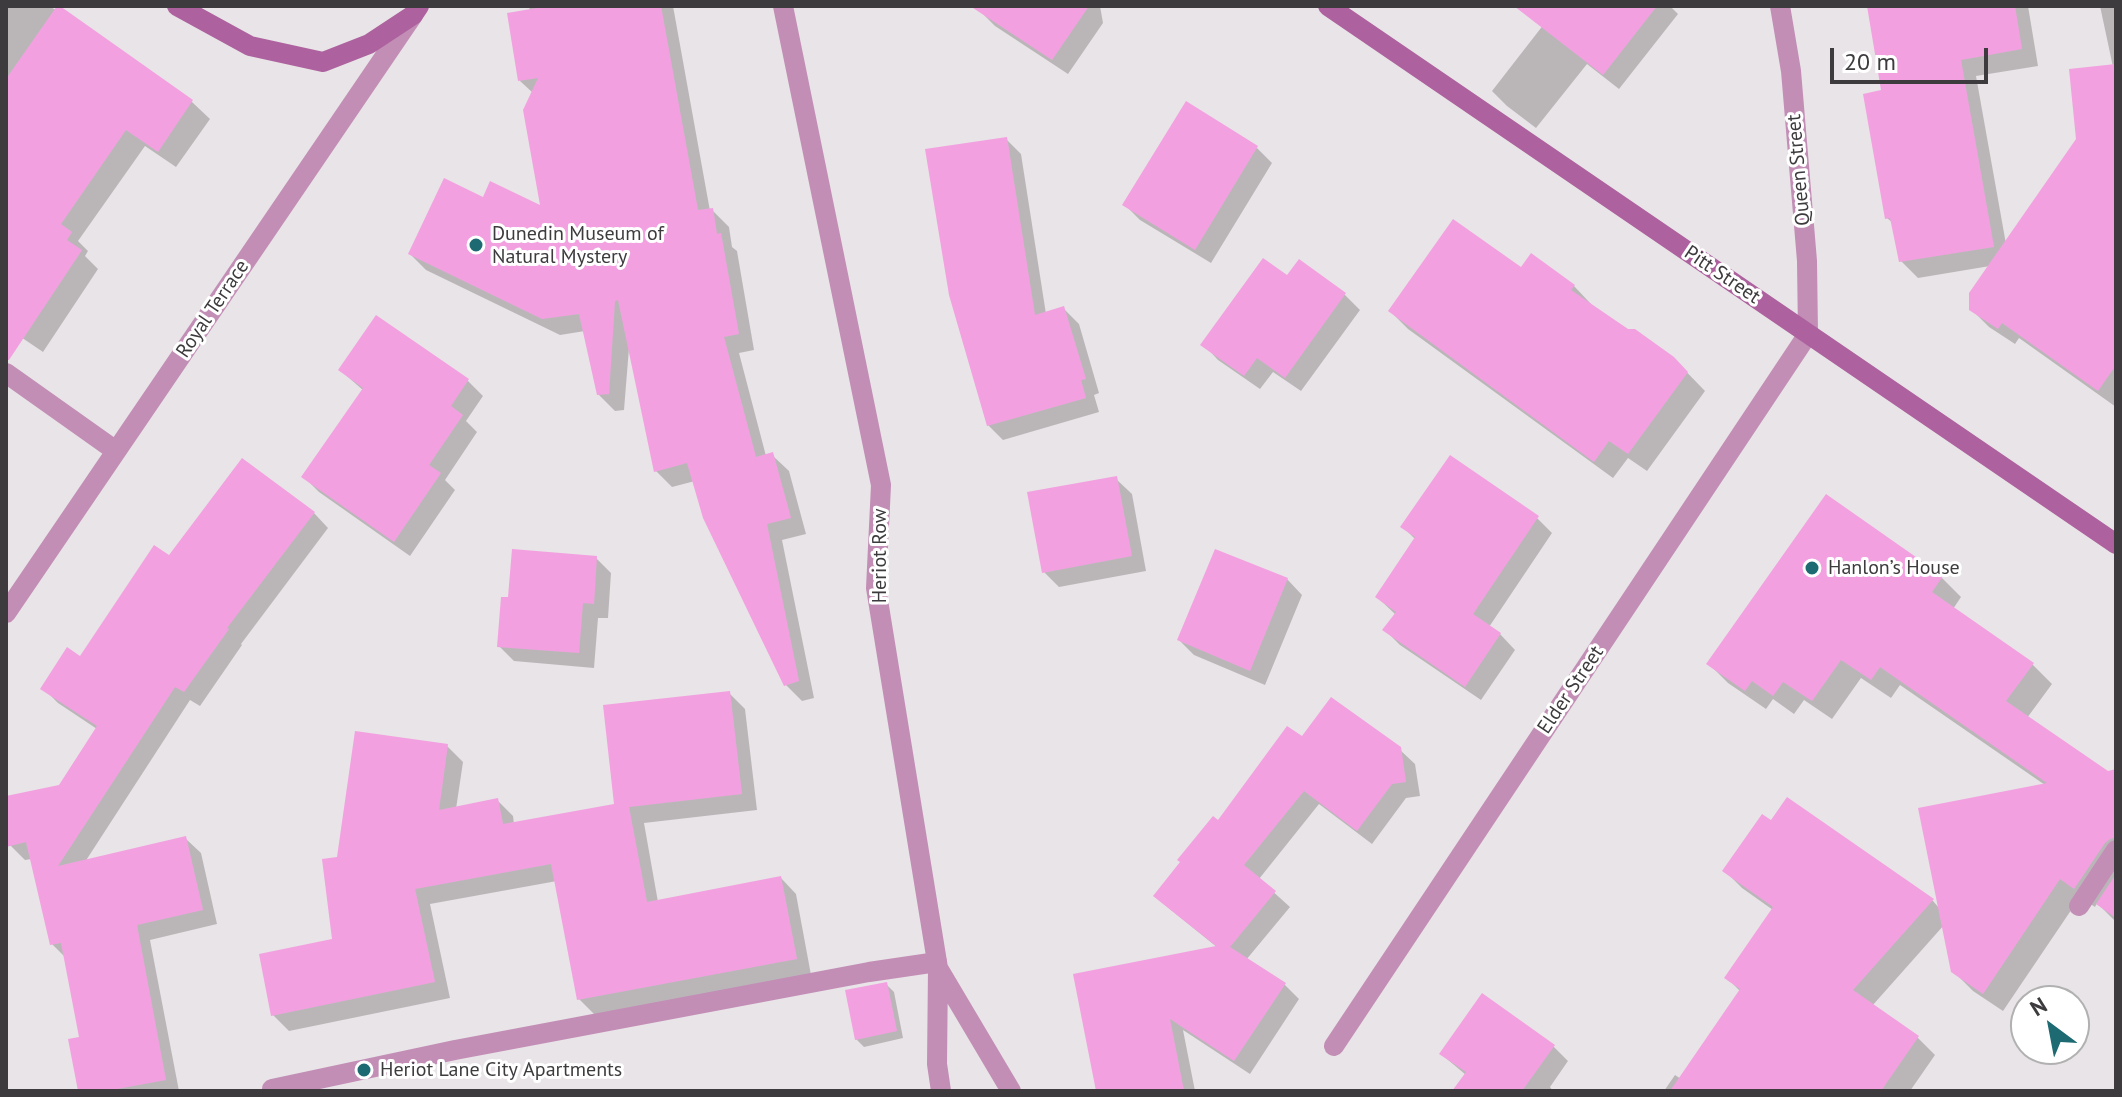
<!DOCTYPE html>
<html>
<head>
<meta charset="utf-8">
<style>
  body { margin:0 }
  #map { position:relative; width:2122px; height:1097px; overflow:hidden; background:#e9e4e7; font-family:"PT Sans",sans-serif }
  canvas { display:block }
  .frame { position:absolute; inset:0; border:8px solid #3d3b3d; pointer-events:none }
  .north { position:absolute; left:2010px; top:985px; width:80px; height:80px; box-sizing:border-box; background:#fff; border:2px solid #b1b1b1; border-radius:50%; rotate:328deg; font-size:22px; font-weight:700; line-height:32px; text-align:center; color:#3d3b3d }
  .north::after { content:''; display:block; margin:auto; width:28px; height:36px; background:#1e6a72; clip-path:polygon(50% 0,100% 100%,50% 72%,0 100%) }
  .scale { position:absolute; left:1830px; top:48px; width:158px; height:36px; box-sizing:border-box; border:4px solid #3d3b3d; border-top:0; padding-left:10px; font-size:24px; line-height:28px; white-space:nowrap; color:#3d3b3d; -webkit-text-stroke:6px #fff; paint-order:stroke }
</style>
</head>
<body>
<div id="map">
<canvas width="2122" height="1097"></canvas>
<div class="frame"></div>
<div class="north">N</div>
<div class="scale">20 m</div>
</div>
<script>
const ctx = document.querySelector('canvas').getContext('2d');
ctx.lineJoin = 'round';
function fillPath(path, color) {
  ctx.fillStyle = color;
  ctx.fill(path, 'evenodd');
}
function shape(rows) {
  const path = new Path2D();
  for (const r of rows) {
    path.moveTo(r[0], r[1]);
    for (let i = 2; i < r.length; i += 2) path.lineTo(r[i], r[i + 1]);
  }
  return path;
}
function strokePath(path, color, width, dash) {
  ctx.strokeStyle = color;
  ctx.lineWidth = width;
  ctx.lineCap = dash ? 'butt' : 'round';
  ctx.setLineDash(dash || []);
  ctx.stroke(path);
}
function write(font, color, halo, rows, align = 'center') {
  ctx.font = font + ' "PT Sans",sans-serif';
  ctx.lineWidth = 6;
  ctx.setLineDash([]);
  ctx.textBaseline = 'middle';
  ctx.strokeStyle = halo;
  ctx.fillStyle = color;
  for (const [text, x, y, turn = 0] of rows) {
    ctx.save();
    ctx.translate(x, y);
    ctx.rotate((+turn || 0) * Math.PI / 180);
    ctx.textAlign = isNaN(turn) ? turn : align;
    if (halo) ctx.strokeText(text, 0, 0);
    ctx.fillText(text, 0, 0);
    ctx.restore();
  }
}
fillPath(shape([
  [6,6,49,6,56,10,58,8,192,102,210,119,176,167,145,146,78,241,88,251,85,256,98,269,43,352,6,327],
  [529,6,673,6,710,211,712,210,729,227,732,247,737,251,754,350,739,353,766,456,772,455,789,471,806,534,782,540,814,698,802,701,786,685,695,481,672,487,656,471,629,348,624,410,615,411,598,394,585,331,560,335,426,270,410,254,484,199,542,208,533,93,520,81,530,11],
  [993,6,1100,6,1103,23,1068,74,995,26,981,12],
  [1558,6,1670,6,1678,14,1619,89,1587,64,1536,128,1507,106,1492,91],
  [1869,6,2028,6,2038,66,1976,76,2006,244,2086,129,2113,67,2100,6,2116,6,2116,407,2019,338,2015,344,1989,327,1971,309,1990,266,1918,278,1901,261,1894,224,1887,218,1883,92],
  [1006,139,1021,154,1046,314,1064,309,1079,324,1099,393,1094,395,1099,412,1003,440,988,425],
  [1257,148,1272,163,1211,263,1140,220,1125,205],
  [1522,269,1574,286,1591,304,1590,305,1673,358,1705,391,1647,471,1628,458,1613,478,1408,329,1390,311],
  [1287,278,1345,295,1360,310,1301,391,1273,372,1260,389,1218,360,1203,344],
  [376,318,468,381,483,396,466,421,477,432,445,480,455,490,410,556,319,492,304,477,364,391,340,370],
  [1116,479,1132,494,1146,571,1059,587,1044,572],
  [314,513,328,528,241,644,242,645,200,706,190,700,85,862,186,839,201,853,217,924,150,940,179,1091,80,1091,81,1039,66,958,52,944,32,859,25,860,10,845,6,828,6,799,60,787,97,729,58,703,43,688,81,658,170,558],
  [1537,518,1552,533,1489,627,1500,634,1515,650,1481,700,1400,645,1385,630,1396,615,1377,597,1416,540,1403,527],
  [596,558,611,573,608,618,598,618,594,668,514,661,499,646,510,600],
  [1942,578,1961,597,1953,609,2033,665,2052,684,2027,718,2116,779,2116,922,2097,903,2095,907,2080,897,2003,1011,1973,991,1953,971,1944,925,1872,1006,1918,1038,1935,1055,1910,1091,1664,1091,1675,1075,1681,1079,1741,992,1727,978,1773,910,1742,888,1725,871,1771,823,1787,800,1933,901,1940,909,2045,785,1900,685,1891,698,1861,678,1832,719,1804,700,1794,714,1773,699,1766,709,1728,683,1709,664],
  [1287,579,1302,595,1265,685,1194,655,1179,640],
  [729,693,745,709,757,810,644,823,658,902,781,878,796,894,811,975,595,1015,579,999,557,881,430,904,450,998,289,1031,273,1015,334,940,339,858,447,746,463,762,456,809,497,800,513,816,514,824,616,806],
  [1302,739,1399,749,1415,764,1420,796,1406,798,1372,844,1319,804,1259,879,1290,907,1246,960,1284,984,1299,999,1250,1074,1183,1030,1195,1091,1098,1091,1218,948,1171,910,1156,896,1219,823],
  [887,985,894,992,903,1038,864,1047,856,1039],
  [1553,1046,1568,1061,1550,1087,1553,1091,1460,1091,1466,1075,1441,1054]
]), '#0003');
fillPath(shape([
  [57,6,60,6,193,100,158,152,126,130,61,224,72,232,67,240,82,250,9,360,6,360,6,79],
  [549,6,661,6,698,210,713,208,717,234,721,233,739,334,724,337,756,457,773,452,791,518,767,524,799,681,784,686,703,518,687,463,654,472,618,300,615,301,609,394,597,395,579,314,542,319,408,254,444,178,483,197,490,181,540,205,523,110,538,78,518,81,507,13],
  [970,6,1089,6,1052,60],
  [1514,6,1657,6,1603,75],
  [1867,6,2015,6,2022,49,1961,60,1994,247,1899,262,1890,218,1885,219,1863,94,1881,90],
  [2116,64,2116,365,2098,391,2002,323,1998,329,1969,310,1969,293,2076,139,2069,69],
  [1186,101,1258,146,1195,250,1122,205],
  [1007,137,1035,315,1064,306,1086,379,1081,380,1086,398,987,426,949,295,925,149],
  [1453,219,1521,267,1531,253,1575,285,1571,290,1628,329,1635,329,1674,357,1688,372,1628,454,1609,441,1594,462,1388,311],
  [1263,258,1287,275,1299,259,1346,293,1285,378,1257,358,1244,376,1200,345],
  [376,315,469,379,451,406,463,415,429,465,441,473,394,542,301,477,363,388,338,370],
  [1450,455,1539,516,1473,614,1501,633,1465,687,1382,630,1396,612,1375,597,1415,537,1400,527],
  [242,458,315,512,227,628,229,629,184,692,175,687,58,866,186,836,203,910,137,925,166,1080,106,1091,78,1091,68,1039,79,1037,61,943,50,945,26,842,6,847,6,796,59,785,97,726,40,689,67,647,80,656,154,545,169,555],
  [1117,476,1132,556,1042,573,1027,492],
  [1826,494,1943,576,1932,592,2034,663,2006,701,2108,771,2116,769,2116,837,2110,839,2105,843,2074,889,2060,879,1983,994,1951,972,1918,808,2047,783,1880,667,1871,680,1841,660,1812,701,1783,682,1773,696,1752,681,1745,691,1706,664],
  [512,549,597,556,594,604,583,603,579,653,497,647,501,597,508,597],
  [1215,549,1288,578,1250,671,1177,640],
  [730,691,742,794,629,807,647,902,781,876,797,959,577,1000,551,864,415,889,435,982,271,1016,259,954,332,939,322,859,337,857,355,731,448,744,439,810,498,798,503,824,614,804,603,705],
  [1331,697,1401,747,1406,782,1392,784,1357,831,1304,791,1244,865,1276,891,1230,947,1286,983,1234,1061,1170,1019,1184,1091,1096,1091,1073,974,1216,946,1153,896,1180,862,1177,860,1213,816,1218,820,1287,726,1302,736],
  [1787,797,1934,899,1853,990,1919,1036,1881,1091,1670,1091,1740,989,1724,978,1773,907,1722,871,1762,814,1771,820],
  [2116,874,2116,918,2096,904],
  [887,982,897,1031,855,1040,845,990],
  [1482,993,1555,1045,1522,1091,1452,1091,1466,1072,1439,1054]
]), '#f2a0e0');
strokePath(shape([
  [2079,906,2116,850],
  [272,1089,455,1050,869,972,937,962]
]), '#c28eb6', 20);
strokePath(shape([
  [783,6,881,485,876,588,938,968,1011,1091],
  [6,373,116,451],
  [6,613,413,15],
  [938,968,937,1064,941,1091],
  [1334,1046,1808,334,1807,261,1791,71,1780,6]
]), '#c28eb6', 20);
strokePath(shape([
  [177,6,250,46,323,62,369,44,413,15,419,6],
  [1328,6,2116,544]
]), '#ad619e', 20);
for (const [x, y, r, color] of [
  [476,245,8,"#1e6a72"],
  [1812,568,8,"#1e6a72"],
  [364,1070,8,"#1e6a72"]
]) {
  const dot = new Path2D();
  dot.arc(x, y, r, 0, 2 * Math.PI);
  ctx.fillStyle = color;
  ctx.fill(dot);
  strokePath(dot, '#fff', 3);
}
write('20px', '#3d3b3d', '#fff', [
  ["Queen Street",1799,170,-95],
  ["Pitt Street",1722,275,34],
  ["Royal Terrace",213,309,-56],
  ["Heriot Row",880,556,-90],
  ["Elder Street",1571,690,-56]
]);
write('20px', '#3d3b3d', '#fff', [
  ["Dunedin Museum of",492,234],
  ["Natural Mystery",492,257],
  ["Hanlon’s House",1828,568],
  ["Heriot Lane City Apartments",380,1070]
], 'left');
</script>
</body>
</html>
